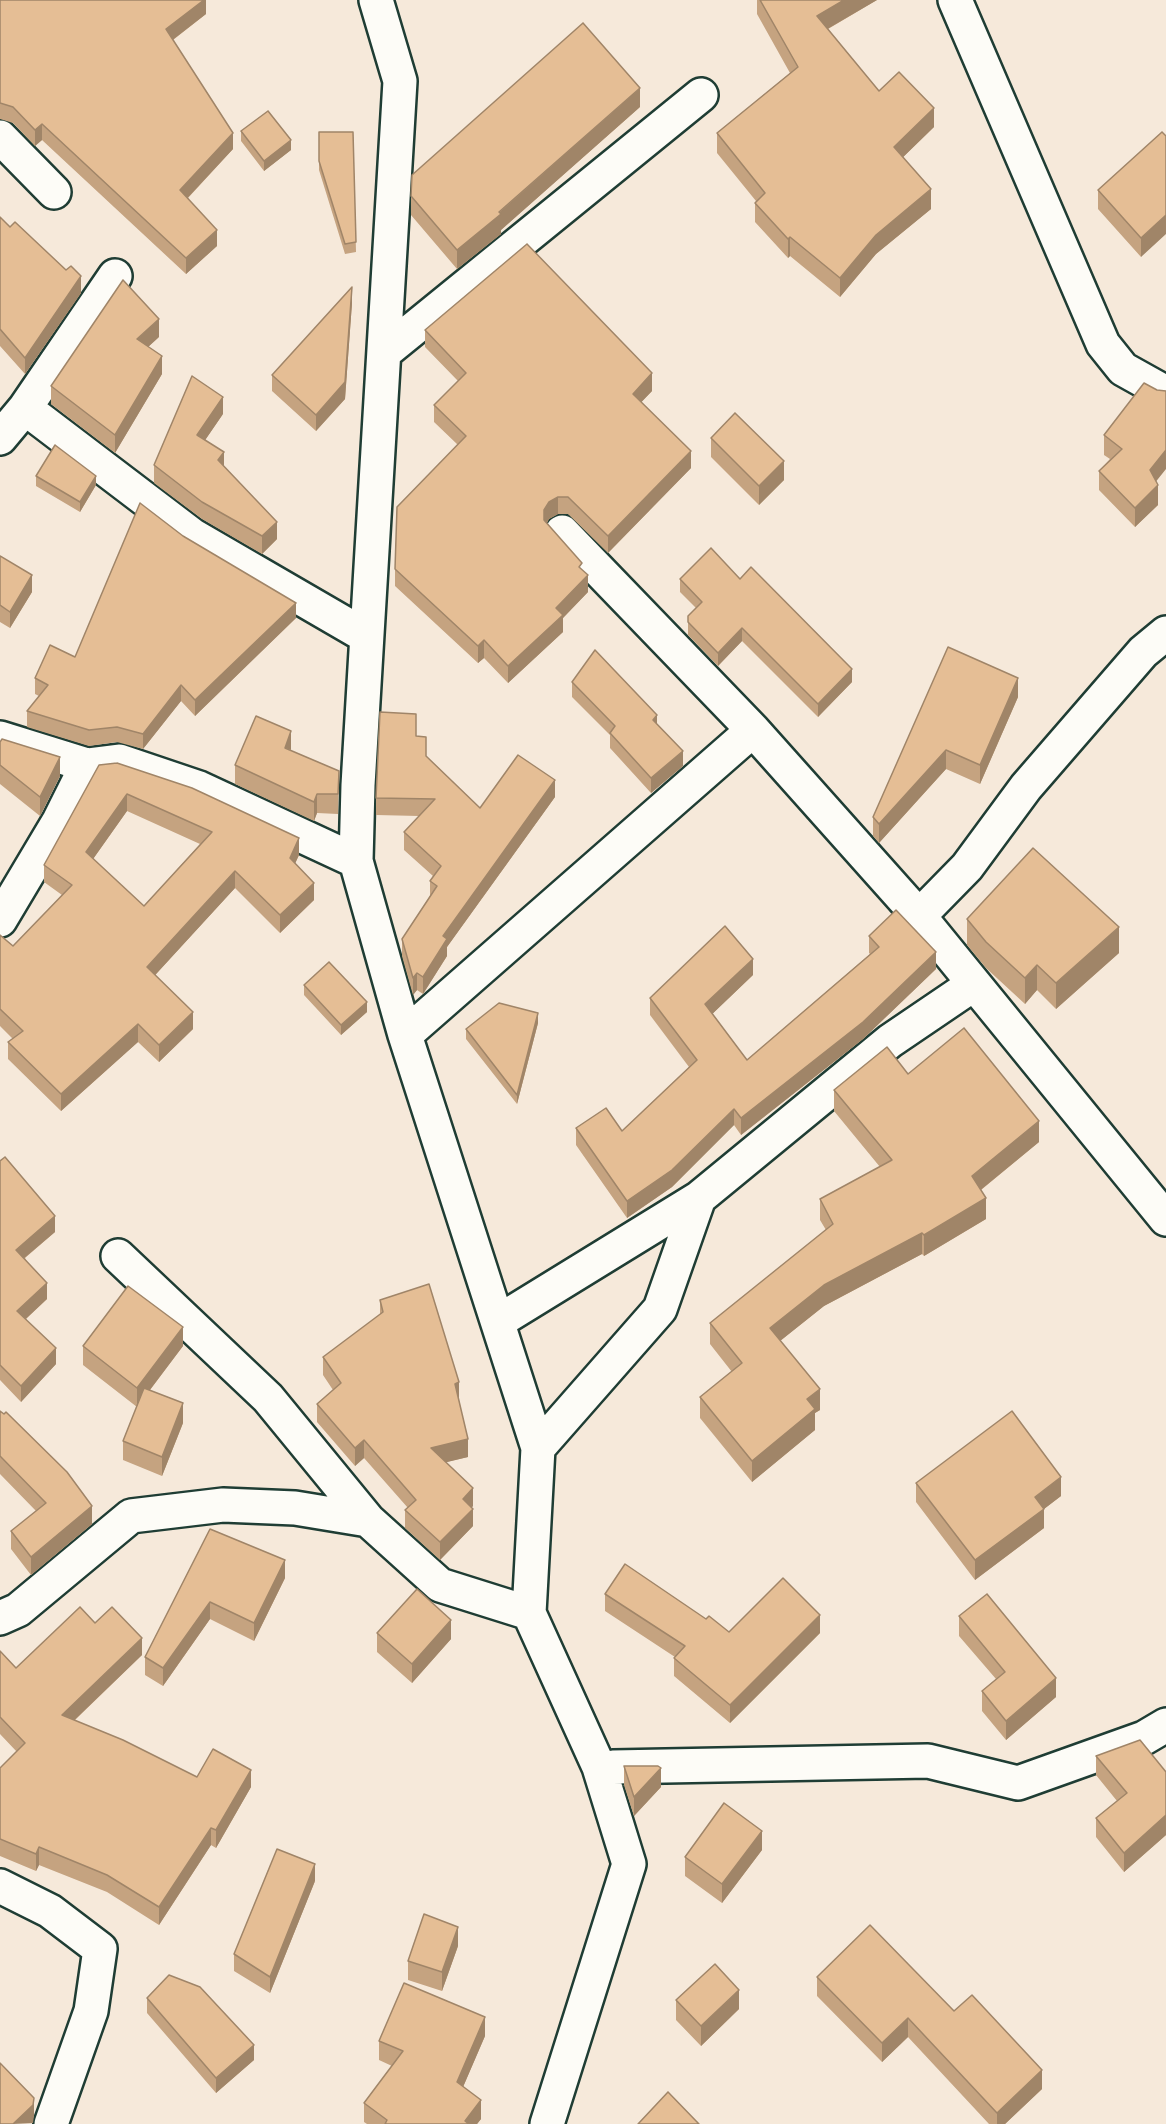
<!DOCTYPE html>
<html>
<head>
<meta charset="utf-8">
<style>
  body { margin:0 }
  canvas { display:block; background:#f6e9da }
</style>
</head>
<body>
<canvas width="1166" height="2124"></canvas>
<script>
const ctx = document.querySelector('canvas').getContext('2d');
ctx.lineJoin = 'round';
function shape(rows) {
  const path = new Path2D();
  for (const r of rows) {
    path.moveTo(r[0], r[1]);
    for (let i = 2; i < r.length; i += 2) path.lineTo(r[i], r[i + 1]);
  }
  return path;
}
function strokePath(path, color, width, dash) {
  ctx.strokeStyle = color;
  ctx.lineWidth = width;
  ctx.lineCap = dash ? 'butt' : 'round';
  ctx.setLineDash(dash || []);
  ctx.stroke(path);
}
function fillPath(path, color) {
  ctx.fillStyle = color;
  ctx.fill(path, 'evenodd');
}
const minor = shape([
  [376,0,400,81,358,785,356,861,405,1035,538,1448],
  [955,0,1103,344,1123,369,1166,393],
  [0,137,54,192],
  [385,352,701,95],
  [25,408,192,535,366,636],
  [0,438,25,408,115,276],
  [753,730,919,916,1166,1219],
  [0,738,87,765,119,761,199,788,356,861],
  [919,916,967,867,1026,787,1143,652,1166,633],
  [0,920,59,821,87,765],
  [405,1035,753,730,562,532],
  [118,1256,268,1398,368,1520],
  [499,1321,699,1198],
  [0,1618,18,1610,131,1516,223,1505,295,1508,368,1520,440,1585,529,1613],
  [613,1767,928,1761,1018,1783,1144,1738,1166,1725],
  [0,1886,50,1911,100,1949,91,2011,51,2124],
  [547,2124,629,1864,599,1767,529,1613,538,1448,660,1309,699,1198,890,1041,974,984]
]);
strokePath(minor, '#1f3d34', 38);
strokePath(minor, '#fdfcf7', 33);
fillPath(shape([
  [0,0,206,0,206,14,173,40,233,149,188,198,217,246,186,274,42,140,35,146,13,123,0,119],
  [757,0,877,0,828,29,879,91,934,127,903,157,931,209,876,254,840,297,790,256,788,258,755,222,755,203,756,201,717,153,717,133,790,73,757,14],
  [640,107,501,230,501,234,457,269,411,215,411,196],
  [241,131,291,150,264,171,241,141],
  [353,132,356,252,345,254,319,170,319,133],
  [1162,132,1141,257,1098,209,1098,190],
  [0,217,81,293,25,374,0,346],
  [352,303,345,399,316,431,272,391,272,375],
  [425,330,652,391,641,402,691,468,608,553,568,514,558,514,549,519,547,523,582,570,588,592,563,618,563,632,508,683,484,658,478,663,395,586,395,569,458,445,434,422,434,405,458,381,425,347],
  [159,337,148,347,162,374,115,453,51,404,51,386],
  [1157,390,1156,482,1158,505,1135,527,1099,490,1099,471,1110,459,1104,455,1104,435],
  [223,414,205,440,277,539,262,554,202,519,154,483,154,465],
  [711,438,784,480,759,505,711,457],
  [36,476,96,485,80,512,36,486],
  [183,536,296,618,195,716,181,701,143,749,117,742,89,746,27,727,27,711,39,696,35,694,35,678,75,657],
  [0,556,32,592,10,628,0,622],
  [680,579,740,579,852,682,818,717,742,641,718,666,688,635,688,616,696,608,680,592],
  [948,647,1018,697,980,784,946,769,879,843,873,836,873,817],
  [572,682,657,724,683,766,651,793,610,748,610,735,572,697],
  [416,736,426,756,480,808,555,797,447,947,447,956,423,994,417,990,413,995,402,956,402,939,430,896,430,881,433,876,404,850,404,832,419,816,376,815,376,798],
  [0,742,60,776,40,816,0,784],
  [291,751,339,771,338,814,317,813,314,821,235,784,235,765],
  [99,765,299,855,295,863,314,900,280,933,235,888,155,975,193,1029,159,1062,138,1042,61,1111,8,1059,8,1042,13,1039,0,1026,0,935,13,946,62,895,44,882,44,865],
  [127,811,200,844,144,906,93,859],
  [967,919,1119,953,1056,1009,1037,990,1025,1004,986,968,967,945],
  [869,936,936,969,863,1039,741,1135,734,1125,672,1187,627,1218,576,1145,576,1128,622,1131,689,1067,650,1015,650,998,753,975,712,1014,747,1060,870,954,869,953],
  [304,985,367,1012,341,1035,304,995],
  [538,1023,517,1104,466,1039,466,1029],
  [908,1074,1039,1142,981,1190,986,1219,924,1256,922,1254,824,1306,780,1341,820,1410,815,1413,815,1430,752,1482,700,1418,700,1397,732,1372,710,1344,710,1323,826,1230,820,1220,820,1199,880,1167,834,1111,834,1090],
  [0,1161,55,1232,25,1258,47,1299,26,1319,56,1364,21,1402,0,1380],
  [380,1300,459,1400,468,1457,446,1462,473,1506,472,1507,473,1526,440,1560,405,1528,405,1510,408,1508,364,1458,355,1466,317,1422,317,1404,333,1390,323,1375,323,1357,380,1315],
  [83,1346,183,1346,150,1390,183,1423,162,1476,123,1460,123,1441,137,1407,83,1365],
  [0,1411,92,1524,31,1575,11,1549,11,1531,36,1511,0,1474],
  [916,1483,1061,1496,1044,1509,1044,1528,975,1580,916,1502],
  [210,1529,285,1578,254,1641,210,1619,163,1686,145,1675,145,1657],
  [605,1594,706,1619,729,1632,820,1633,730,1723,674,1676,674,1658,675,1657,605,1611],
  [959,1616,1056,1697,1006,1740,982,1711,982,1691,996,1679,959,1636],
  [95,1623,142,1655,75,1720,197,1777,251,1787,216,1848,211,1845,159,1925,107,1892,39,1865,36,1871,0,1856,0,1768,17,1752,0,1734,0,1651,16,1668],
  [377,1633,451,1639,412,1683,377,1652],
  [1096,1756,1166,1772,1166,1835,1124,1872,1096,1837,1096,1818,1117,1801,1096,1775],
  [624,1766,661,1787,634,1816,624,1785],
  [762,1850,722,1903,685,1876,685,1857],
  [315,1881,270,1993,234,1971,234,1954],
  [458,1946,442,1991,408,1980,408,1961],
  [817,1977,954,2011,1042,2089,1005,2124,989,2124,908,2037,882,2062,817,1996],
  [147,1998,254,2060,216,2093,147,2013],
  [676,2000,739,2009,701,2046,676,2020],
  [485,2036,463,2087,481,2119,477,2124,367,2124,364,2122,364,2103,392,2066,379,2060,379,2041]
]), '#c5a380');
fillPath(shape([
  [204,0,206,0,206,14,166,45,166,29],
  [844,0,877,0,817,35,817,16],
  [640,88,640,107,501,230,501,234,457,269,457,250],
  [934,108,934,127,894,166,894,147],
  [42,124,42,140,35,146,35,130],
  [233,133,233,149,180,206,180,190],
  [291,140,291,150,264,171,264,161],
  [931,189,931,209,876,254,840,297,840,278,876,235],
  [1166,215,1166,234,1141,257,1141,238],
  [217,230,217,246,186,274,186,258],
  [790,237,790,256,788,258,788,239],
  [81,276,81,293,25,374,25,358],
  [352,287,352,303,345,399,316,431,316,415],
  [159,319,159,337,137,357,137,339],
  [162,356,162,374,115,453,115,435],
  [652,373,652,391,633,411,633,394],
  [223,397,223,414,197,452,197,435],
  [1166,450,1166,469,1150,489,1150,470],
  [691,451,691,468,608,553,608,536],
  [224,452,224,469,218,460],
  [784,461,784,480,759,505,759,486],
  [96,476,96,485,80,512,80,502],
  [1158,485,1158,505,1135,527,1135,508],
  [558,497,558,514,549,519,544,527,544,510,549,502],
  [277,522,277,539,262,554,262,536],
  [32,575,32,592,10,628,10,612],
  [588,575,588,592,563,618,563,632,508,683,508,666,556,608],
  [296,603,296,618,195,716,195,700],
  [742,628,742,641,718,666,718,653],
  [484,640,484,658,478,663,478,646],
  [852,669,852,682,818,717,818,704],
  [1018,678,1018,697,980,784,980,765],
  [181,685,181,701,143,749,143,734],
  [657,715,657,730,653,720],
  [291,731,291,750,285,748],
  [946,750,946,769,879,843,879,824],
  [683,751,683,766,651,793,651,778],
  [60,757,60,776,40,816,40,797],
  [555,780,555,797,447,947,447,956,423,994,423,977,443,936],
  [127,794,127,811,86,869,86,852],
  [317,794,317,813,314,821,314,802],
  [299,838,299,855,290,875,290,858],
  [235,871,235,888,147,984,147,967],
  [314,883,314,900,280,933,280,915],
  [1119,927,1119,953,1056,1009,1056,983],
  [936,952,936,969,863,1039,741,1135,741,1118],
  [753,959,753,975,705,1021,705,1004],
  [1037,965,1037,990,1025,1004,1025,978],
  [417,973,417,990,413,995,413,978],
  [367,1002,367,1012,341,1035,341,1025],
  [193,1012,193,1029,159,1062,159,1045],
  [538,1013,538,1023,517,1104,517,1095],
  [138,1024,138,1042,61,1111,61,1094],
  [734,1109,734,1125,672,1187,627,1218,627,1201],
  [1039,1121,1039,1142,972,1197,972,1176],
  [986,1198,986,1219,924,1256,924,1235],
  [55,1216,55,1232,16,1265,16,1250],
  [922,1233,922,1254,824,1306,770,1349,770,1328,824,1285],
  [47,1283,47,1299,17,1327,17,1311],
  [183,1327,183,1346,137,1407,137,1388],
  [56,1348,56,1364,21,1402,21,1386],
  [459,1382,459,1400,455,1401,455,1384],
  [820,1389,820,1410,815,1413,815,1430,752,1482,752,1461,807,1399],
  [183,1403,183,1423,162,1476,162,1457],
  [468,1439,468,1457,431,1466,431,1448],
  [364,1440,364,1458,355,1466,355,1448],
  [1061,1477,1061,1496,1044,1509,1044,1528,975,1580,975,1560,1035,1497],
  [473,1488,473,1506,463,1517,463,1499],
  [92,1506,92,1524,31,1575,31,1557],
  [473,1509,473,1526,440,1560,440,1542],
  [285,1560,285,1578,254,1641,254,1623],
  [210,1602,210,1619,163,1686,163,1668],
  [820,1615,820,1633,730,1723,730,1705],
  [451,1620,451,1639,412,1683,412,1664],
  [142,1638,142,1655,62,1732,62,1715],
  [1056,1678,1056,1697,1006,1740,1006,1721],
  [661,1768,661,1787,634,1816,634,1797],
  [251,1770,251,1787,216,1848,216,1830],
  [1166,1815,1166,1835,1124,1872,1124,1853],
  [211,1828,211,1845,159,1925,159,1907],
  [762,1831,762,1850,722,1903,722,1884],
  [39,1847,39,1865,36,1871,36,1854],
  [315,1864,315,1881,270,1993,270,1977],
  [458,1927,458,1946,442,1991,442,1972],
  [739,1990,739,2009,701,2046,701,2026],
  [485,2017,485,2036,457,2101,457,2082],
  [908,2018,908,2037,882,2062,882,2043],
  [254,2045,254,2060,216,2093,216,2078],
  [1042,2070,1042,2089,1005,2124,997,2124,997,2113],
  [34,2098,34,2116,33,2123,13,2124],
  [481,2100,481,2119,477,2124,465,2124,465,2121]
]), '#a08568');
const building = shape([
  [0,0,204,0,166,29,233,133,180,190,217,230,186,258,42,124,35,130,13,107,0,103,0,0],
  [760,0,844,0,817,16,879,91,899,72,934,108,894,147,931,189,876,235,840,278,790,237,788,239,755,203,765,193,717,133,798,67,760,0],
  [583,23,640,88,499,212,501,214,457,250,411,196,412,175,583,23],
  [268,111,291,140,264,161,241,131,268,111],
  [319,132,353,132,356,242,345,244,319,161,319,132],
  [1162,132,1166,136,1166,215,1141,238,1098,190,1162,132],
  [0,217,10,227,15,222,66,270,71,266,81,276,25,358,0,329,0,217],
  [527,244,652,373,633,394,691,451,608,536,568,497,558,497,549,502,544,510,544,520,582,563,579,567,588,575,556,608,563,615,508,666,484,640,478,646,395,569,397,507,466,436,434,405,466,373,425,330,527,244],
  [123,280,159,319,137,339,162,356,115,435,51,386,123,280],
  [352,287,345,382,316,415,272,375,352,287],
  [192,376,223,397,197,435,224,452,218,460,277,522,262,536,202,502,154,465,192,376],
  [1144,383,1157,390,1166,391,1166,450,1150,470,1158,485,1135,508,1099,471,1122,449,1104,435,1144,383],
  [735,413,784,461,759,486,711,438,735,413],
  [55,445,96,476,80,502,36,476,55,445],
  [140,503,183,536,296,603,195,700,181,685,143,734,117,727,89,730,27,711,48,685,35,678,50,645,75,657,140,503],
  [711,548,740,579,751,567,852,669,818,704,742,628,718,653,688,622,688,616,702,602,680,579,711,548],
  [0,556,32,575,10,612,0,605,0,556],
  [948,647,1018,678,980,765,946,750,879,824,873,817,948,647],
  [595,650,657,715,653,720,683,751,651,778,610,733,615,726,572,682,595,650],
  [380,712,416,714,416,736,426,737,426,756,480,808,518,755,555,780,443,936,447,939,423,977,417,973,413,978,402,939,437,886,430,881,441,866,404,832,435,799,376,798,380,712],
  [256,716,291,731,285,748,339,771,338,794,317,794,314,802,235,765,256,716],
  [2,739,60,757,40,797,0,765,0,742,2,739],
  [117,763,192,788,299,838,290,858,314,883,280,915,235,871,147,967,193,1012,159,1045,138,1024,61,1094,8,1042,23,1031,0,1009,0,935,13,946,72,885,44,865,99,765,117,763],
  [127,794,212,832,144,906,86,852,127,794],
  [1033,848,1119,927,1056,983,1037,965,1025,978,986,942,967,919,1033,848],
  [896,910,936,952,863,1022,741,1118,734,1109,672,1170,627,1201,576,1128,606,1108,622,1131,697,1060,650,998,725,926,753,959,705,1004,747,1060,879,947,869,936,896,910],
  [329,962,367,1002,341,1025,304,985,329,962],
  [499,1003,538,1013,517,1095,466,1029,499,1003],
  [964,1028,1039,1121,972,1176,986,1198,924,1235,922,1233,824,1285,770,1328,820,1389,807,1399,815,1409,752,1461,700,1397,742,1363,710,1323,833,1224,820,1199,892,1160,834,1090,887,1047,908,1074,964,1028],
  [5,1157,55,1216,16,1250,47,1283,17,1311,56,1348,21,1386,0,1365,0,1161,5,1157],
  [429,1284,459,1382,455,1384,468,1439,431,1448,473,1488,463,1499,473,1509,440,1542,405,1510,416,1500,364,1440,355,1448,317,1404,341,1383,323,1357,383,1312,380,1300,429,1284],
  [128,1286,183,1327,137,1388,83,1346,128,1286],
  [144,1388,183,1403,162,1457,123,1441,144,1388],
  [0,1411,4,1414,6,1412,67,1472,92,1506,31,1557,11,1531,46,1503,0,1456,0,1411],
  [1012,1411,1061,1477,1035,1497,1044,1509,975,1560,916,1483,1012,1411],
  [210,1529,285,1560,254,1623,210,1602,163,1668,145,1657,210,1529],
  [625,1564,706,1619,709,1616,729,1632,783,1578,820,1615,730,1705,674,1658,685,1646,605,1594,625,1564],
  [417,1589,451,1620,412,1664,377,1633,417,1589],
  [987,1594,1056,1678,1006,1721,982,1691,1005,1672,959,1616,987,1594],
  [80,1607,95,1623,112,1607,142,1638,62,1715,123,1740,197,1777,213,1749,251,1770,216,1830,211,1828,159,1907,107,1875,39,1847,36,1854,0,1839,0,1768,25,1743,0,1717,0,1651,16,1668,80,1607],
  [1140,1740,1166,1772,1166,1815,1124,1853,1096,1818,1127,1793,1096,1756,1140,1740],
  [624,1766,658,1766,661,1768,634,1797,624,1766],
  [724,1803,762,1831,722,1884,685,1857,724,1803],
  [277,1849,315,1864,270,1977,234,1954,277,1849],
  [424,1914,458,1927,442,1972,408,1961,424,1914],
  [870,1925,954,2011,972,1995,1042,2070,997,2113,908,2018,882,2043,817,1977,870,1925],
  [715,1964,739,1990,701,2026,676,2000,715,1964],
  [169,1975,200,1987,254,2045,216,2078,147,1998,169,1975],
  [404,1983,485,2017,457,2082,481,2100,465,2121,469,2124,385,2124,387,2120,364,2103,403,2051,379,2041,404,1983],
  [0,2063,34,2098,33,2105,13,2124,0,2124,0,2063],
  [668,2092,699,2124,638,2124,668,2092]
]);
fillPath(building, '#e5be95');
strokePath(building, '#a08568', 1.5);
</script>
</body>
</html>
